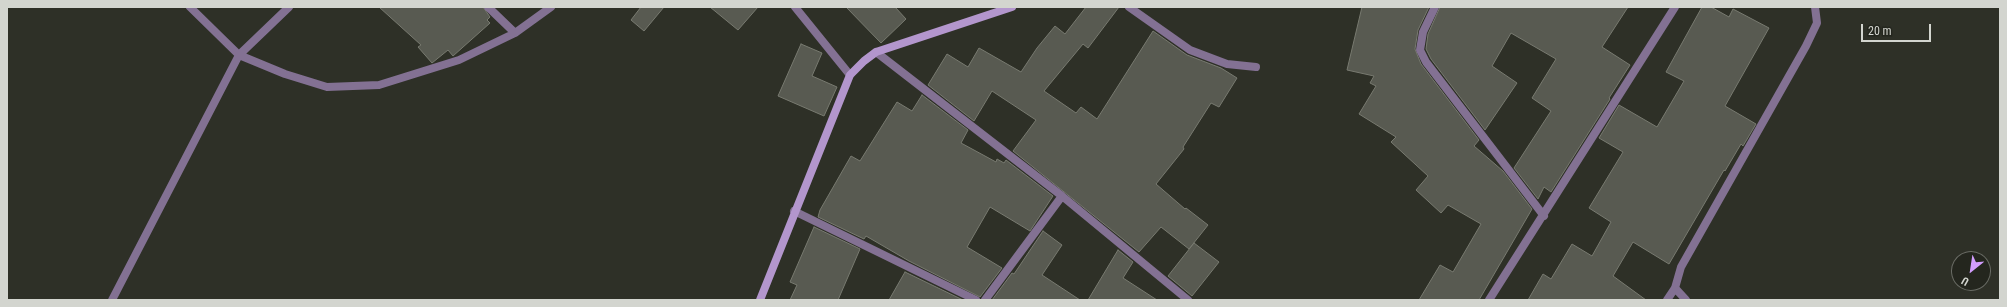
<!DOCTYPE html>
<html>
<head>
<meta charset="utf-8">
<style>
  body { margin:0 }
  #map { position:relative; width:2007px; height:307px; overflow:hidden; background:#2e3027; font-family:"Roboto Condensed",sans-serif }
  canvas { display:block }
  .frame { position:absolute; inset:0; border:8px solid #d3d5cf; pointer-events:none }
  .north { position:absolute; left:1951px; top:251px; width:40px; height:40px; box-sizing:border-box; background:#24261e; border:1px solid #6a6c65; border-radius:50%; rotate:210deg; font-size:11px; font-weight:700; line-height:16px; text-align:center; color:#d3d5cf }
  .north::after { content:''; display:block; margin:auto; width:14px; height:18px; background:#d29dfd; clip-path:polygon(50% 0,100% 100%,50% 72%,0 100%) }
  .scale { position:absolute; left:1861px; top:24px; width:70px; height:18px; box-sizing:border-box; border:2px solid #d3d5cf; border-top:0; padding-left:5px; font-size:12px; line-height:14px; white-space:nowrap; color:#d3d5cf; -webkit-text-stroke:3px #24261e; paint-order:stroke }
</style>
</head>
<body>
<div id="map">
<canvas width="2007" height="307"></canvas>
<div class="frame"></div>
<div class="north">U</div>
<div class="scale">20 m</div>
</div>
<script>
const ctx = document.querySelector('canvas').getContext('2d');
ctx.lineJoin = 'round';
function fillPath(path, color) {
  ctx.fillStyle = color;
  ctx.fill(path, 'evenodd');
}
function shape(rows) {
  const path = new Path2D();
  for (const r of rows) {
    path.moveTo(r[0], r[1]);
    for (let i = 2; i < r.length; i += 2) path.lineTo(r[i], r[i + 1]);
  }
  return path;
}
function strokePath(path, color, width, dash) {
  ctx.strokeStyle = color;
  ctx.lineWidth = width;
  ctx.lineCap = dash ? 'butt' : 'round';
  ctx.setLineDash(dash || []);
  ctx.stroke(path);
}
const building = shape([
  [379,7,483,7,490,17,487,20,490,23,453,56,448,50,432,63,418,47,421,45,379,7],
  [641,7,664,7,644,31,631,20,641,7],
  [710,7,758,7,738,30,710,7],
  [846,7,895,7,906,19,881,43,846,7],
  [1086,7,1119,7,1088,48,1083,44,1044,91,1076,113,1081,107,1097,119,1153,31,1187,55,1221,68,1237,78,1219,107,1211,103,1183,147,1184,149,1156,184,1185,209,1186,208,1208,225,1189,249,1161,227,1139,252,1013,151,1036,120,992,91,974,121,928,85,947,54,968,67,979,48,1021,72,1037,48,1055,26,1065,34,1086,7],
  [1362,7,1429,7,1418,30,1415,49,1421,64,1479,140,1474,146,1503,171,1532,209,1479,300,1419,300,1440,265,1453,272,1481,224,1448,205,1441,213,1416,190,1428,176,1391,142,1396,137,1359,114,1376,86,1370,83,1374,76,1347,70,1362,7],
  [1440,7,1628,7,1602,47,1630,65,1609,98,1610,99,1551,192,1544,187,1538,199,1514,168,1551,111,1532,98,1556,59,1511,33,1492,66,1517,83,1485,130,1431,59,1426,49,1428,34,1440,7],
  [1702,7,1711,7,1729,17,1733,9,1769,28,1725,106,1756,124,1743,146,1741,144,1725,171,1724,170,1669,264,1633,242,1613,276,1646,300,1528,300,1543,274,1551,279,1572,244,1592,256,1611,222,1589,208,1623,152,1599,138,1619,105,1657,127,1684,81,1666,72,1702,7],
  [801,44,822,53,812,76,837,87,824,116,778,96,801,44],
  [922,95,968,130,961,143,996,162,997,159,1004,163,1006,160,1053,196,1030,231,990,207,967,247,1002,268,980,297,909,261,866,236,864,239,818,217,820,210,851,156,860,161,897,102,912,111,922,95],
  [814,227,860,249,838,300,790,300,797,285,790,282,814,227],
  [1043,231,1062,245,1042,275,1080,300,992,300,1012,273,1014,274,1043,231],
  [1194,243,1219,262,1192,296,1168,276,1194,243],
  [1118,250,1133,262,1123,278,1157,300,1088,300,1118,250],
  [905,272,963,300,889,300,905,272]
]);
fillPath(building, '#585a51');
strokePath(building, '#787a70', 1);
strokePath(shape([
  [190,7,239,55,289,7],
  [488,7,515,33],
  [795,7,850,75],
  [1129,7,1190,50,1227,64,1256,67],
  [1435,7,1423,32,1420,50,1426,62,1544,216],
  [876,52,1062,196,1188,300],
  [794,211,976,300],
  [1675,288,1686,300],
  [112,300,239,55,285,74,327,87,379,85,459,60,515,33,551,7],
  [985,300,1062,196],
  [1489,300,1675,7],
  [1667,300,1675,288,1681,267,1806,46,1817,23,1815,7]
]), '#837193', 8);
strokePath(shape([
  [760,300,850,75,864,61,876,52,1012,7]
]), '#b396cd', 8);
</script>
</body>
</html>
